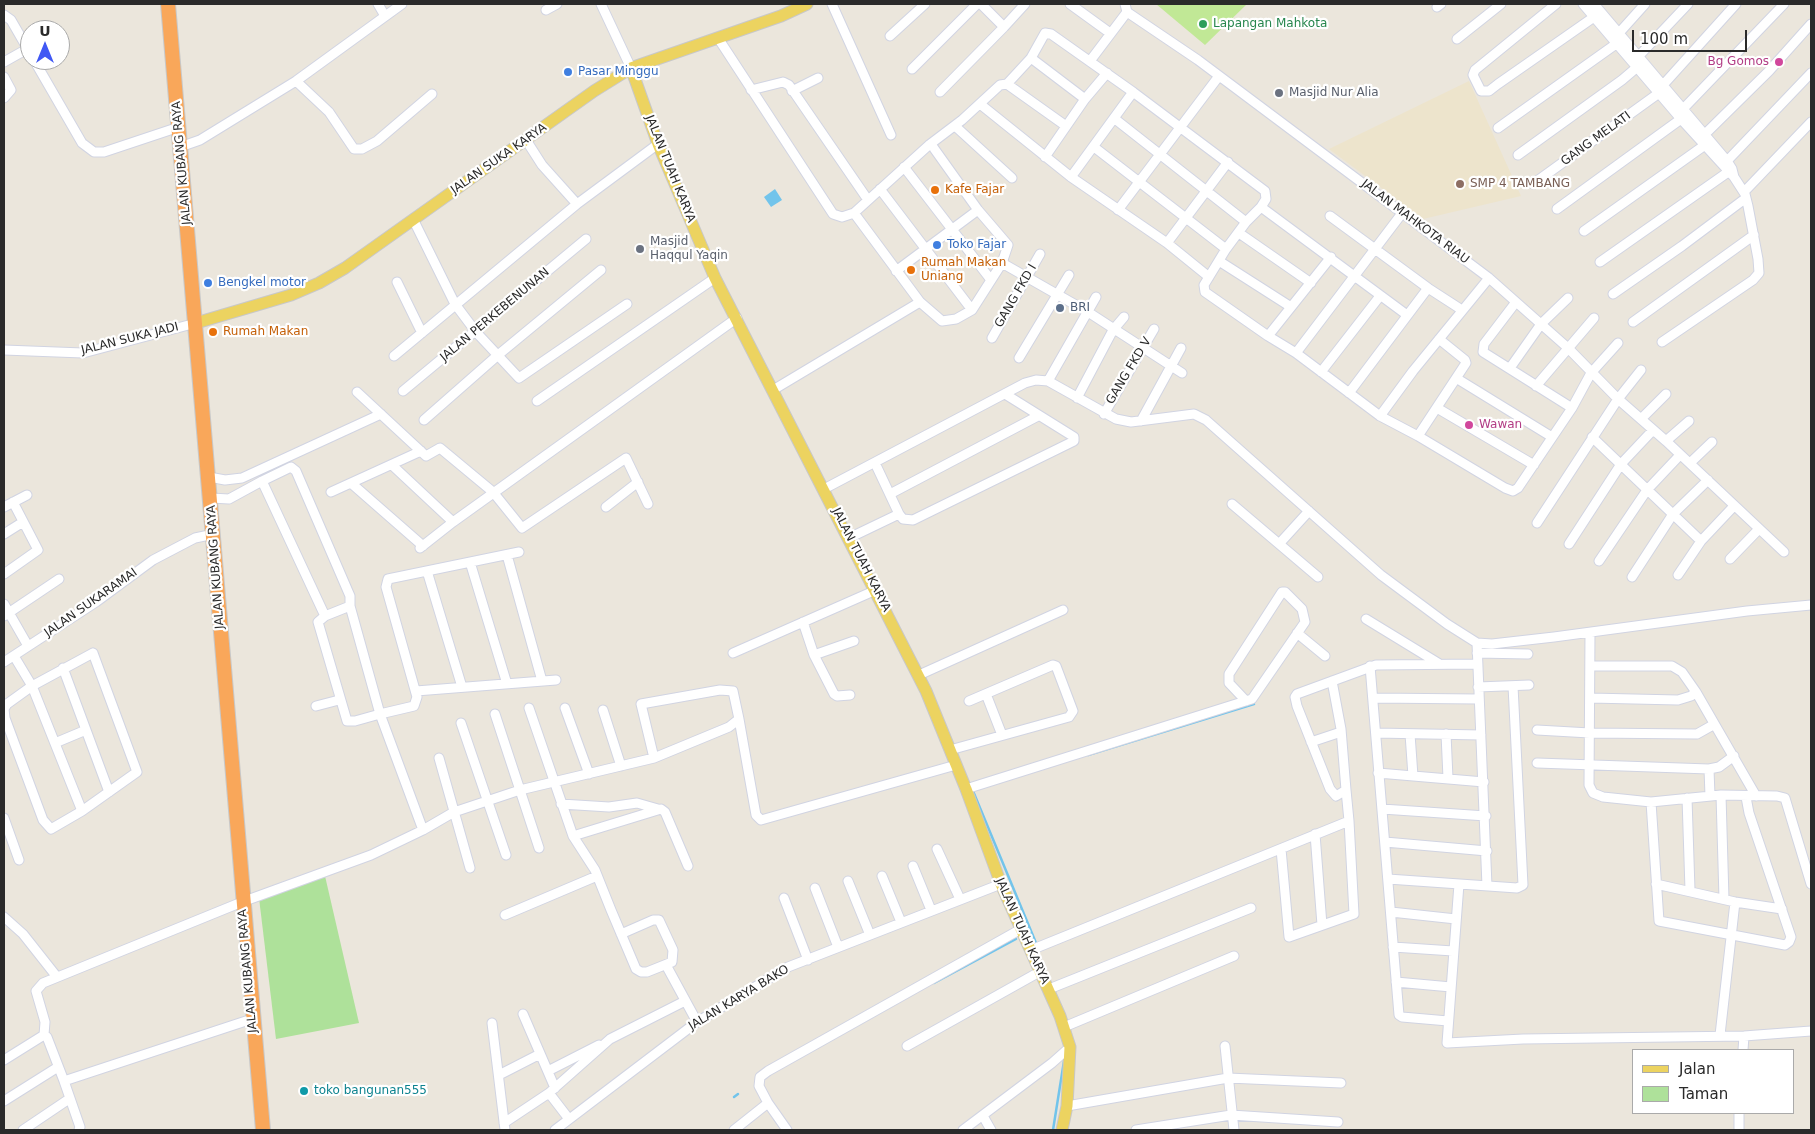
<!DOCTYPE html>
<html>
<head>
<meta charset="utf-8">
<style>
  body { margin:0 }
  #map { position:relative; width:1815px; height:1134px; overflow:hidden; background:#ebe6dc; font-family:"DejaVu Sans",sans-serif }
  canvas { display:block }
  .frame { position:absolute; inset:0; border:5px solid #2a2a2a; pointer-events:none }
  .legend { position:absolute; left:1632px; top:1049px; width:162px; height:65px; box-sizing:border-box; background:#fff; border:1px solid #aaa; margin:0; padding:6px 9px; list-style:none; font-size:15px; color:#2a2a2a }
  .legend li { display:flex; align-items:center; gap:10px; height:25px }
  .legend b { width:25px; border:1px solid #aaa }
  .north { position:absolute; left:20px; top:20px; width:50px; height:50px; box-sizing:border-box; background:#fff; border:1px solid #aaa; border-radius:50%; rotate:0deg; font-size:14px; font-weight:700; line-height:20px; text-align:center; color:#2a2a2a }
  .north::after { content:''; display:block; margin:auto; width:18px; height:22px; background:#4058f4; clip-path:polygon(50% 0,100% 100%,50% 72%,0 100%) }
  .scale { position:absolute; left:1632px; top:30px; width:115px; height:22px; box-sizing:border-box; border:2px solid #2a2a2a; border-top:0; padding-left:6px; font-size:15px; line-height:18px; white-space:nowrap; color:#2a2a2a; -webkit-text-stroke:4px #fff; paint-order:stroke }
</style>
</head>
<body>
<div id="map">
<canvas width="1815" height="1134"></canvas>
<div class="frame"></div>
<ul class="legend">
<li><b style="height:6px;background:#ecd360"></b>Jalan</li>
<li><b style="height:14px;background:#aee19a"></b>Taman</li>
</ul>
<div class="north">U</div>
<div class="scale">100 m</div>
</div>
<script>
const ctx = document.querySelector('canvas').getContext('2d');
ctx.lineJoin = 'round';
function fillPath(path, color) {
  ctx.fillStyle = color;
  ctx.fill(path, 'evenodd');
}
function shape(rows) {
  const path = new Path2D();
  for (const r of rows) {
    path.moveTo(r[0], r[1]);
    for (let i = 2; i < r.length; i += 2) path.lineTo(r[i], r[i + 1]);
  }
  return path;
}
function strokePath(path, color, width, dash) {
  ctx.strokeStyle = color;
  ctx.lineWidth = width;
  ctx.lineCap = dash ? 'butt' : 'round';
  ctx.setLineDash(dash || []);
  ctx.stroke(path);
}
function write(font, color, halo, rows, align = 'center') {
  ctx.font = font + ' "DejaVu Sans",sans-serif';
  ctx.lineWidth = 4.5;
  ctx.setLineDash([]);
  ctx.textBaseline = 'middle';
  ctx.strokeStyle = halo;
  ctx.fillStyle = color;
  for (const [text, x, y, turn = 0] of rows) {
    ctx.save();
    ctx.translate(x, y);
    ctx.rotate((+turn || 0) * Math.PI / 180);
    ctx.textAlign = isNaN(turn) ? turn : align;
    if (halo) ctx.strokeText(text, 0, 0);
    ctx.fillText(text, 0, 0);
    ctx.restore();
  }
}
fillPath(shape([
  [1469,81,1521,196,1423,219,1329,149]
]), '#ede4cc');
fillPath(shape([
  [325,876,359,1023,276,1039,259,898]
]), '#aee19a');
fillPath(shape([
  [1156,4,1247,4,1205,45]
]), '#c1e896');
fillPath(shape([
  [775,189,782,200,771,207,764,197]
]), '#72c4eb');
strokePath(shape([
  [1088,755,1254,704],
  [973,791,1036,943],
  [934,983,1016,939],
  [734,1097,738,1094],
  [1053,1130,1064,1061]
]), '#72c4eb', 2.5);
const minor = shape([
  [378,4,385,16],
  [601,4,631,68],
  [832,4,891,135],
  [1070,4,1110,33],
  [1125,4,1127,12,1198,60,1489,278,1568,348,1618,399,1666,441,1689,421],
  [1556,4,1475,70,1473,75,1481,91,1489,91,1498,84,1594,17],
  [1583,4,1681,119,1734,177,1745,194,1748,206,1758,259,1759,273,1753,280,1662,342],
  [1594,4,1727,161,1732,169,1734,177],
  [1437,7,1441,4],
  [546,10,557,4],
  [4,15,11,20,30,53],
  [1004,27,1025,4],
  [1619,33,1645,4],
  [890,36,925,4],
  [718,38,833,214,842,217,854,213,920,302,942,321,956,319,972,310,1002,263,1008,245,978,210,933,147,929,145],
  [1457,39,1501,4],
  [1031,58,1085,99],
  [34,60,82,143,94,152,104,152,179,127],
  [1635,60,1688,4],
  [1090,61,1127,12],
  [4,62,27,49],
  [912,69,977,4],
  [4,77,11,90,4,98],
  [296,81,329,112,354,149,362,149,377,141,432,94],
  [1007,84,1031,58,1045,33,1051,34,1133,92,1265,191,1266,199,1261,207,1407,315],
  [1663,85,1736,4],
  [751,90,783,82,789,85,868,200],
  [792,91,818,78],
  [940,92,1004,27,981,4],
  [980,104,1071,177,1167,243,1209,277],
  [1683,109,1784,4],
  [1115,119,1246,222],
  [955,126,1012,178],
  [1498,128,1616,44],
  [1700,139,1769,71,1811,24],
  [526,140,542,165,577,204],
  [180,147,200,140,296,81,402,4],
  [1094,147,1226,249],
  [1518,155,1622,80,1642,63],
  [1045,157,1085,99,1107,73],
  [1727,161,1811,73],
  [904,167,991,280],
  [1071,177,1133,92],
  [1533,184,1659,93],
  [880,189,972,310],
  [1744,192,1811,122],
  [1261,207,1246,222,1226,249,1204,285,1205,292,1268,336,1296,353,1380,416,1418,436,1505,488,1513,491,1518,488,1572,408,1591,373,1618,343],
  [1557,209,1681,119],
  [1118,210,1219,76],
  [854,213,929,145,962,120,1000,85,1007,84,1066,126],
  [1330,216,1428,288,1349,393],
  [413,219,455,304,476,332,519,378,627,304],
  [1584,231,1705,145],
  [1239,233,1311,283],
  [1167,243,1228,162],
  [1219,261,1291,307],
  [1600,262,1731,170],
  [1002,263,1088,312,1182,373],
  [896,271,978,210],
  [397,282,422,333],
  [1428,288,1462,310],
  [1613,294,1682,246,1746,198],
  [1516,302,1484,344,1483,352,1572,408],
  [1633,322,1754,235],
  [1268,336,1331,257],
  [992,338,1040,254],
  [4,350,83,353,196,323],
  [1296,353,1403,212],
  [394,356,577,204,658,144],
  [1019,358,1069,275],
  [1510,368,1541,324,1568,298],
  [1321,372,1380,296],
  [1456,378,1552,437],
  [1048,381,1096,297],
  [1536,386,1594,318],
  [773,390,920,302],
  [403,391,586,239],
  [357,392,426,456,440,448,493,492,522,528,626,458,648,504],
  [1077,398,1113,330,1124,317],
  [537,401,715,278],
  [1437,408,1534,465],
  [1104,414,1154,329],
  [1380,416,1413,371,1489,278],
  [1641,419,1666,394],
  [424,420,498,355,601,270],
  [1141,421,1181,348],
  [1418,436,1466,363,1465,360,1439,339],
  [1592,437,1701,541],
  [1666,441,1784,552],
  [875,463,899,514,903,519,913,520,1074,441,1074,437,1005,394],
  [1690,463,1712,442],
  [392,465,453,522,737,318],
  [209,477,225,480,242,478,381,414],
  [262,481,291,467,296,471,350,596,350,606],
  [351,483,423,546],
  [824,489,1025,383,1036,380,1048,381,1116,419,1131,422,1194,414,1206,420,1381,575,1447,624,1477,643,1492,644,1554,637,1747,611,1811,605],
  [331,492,421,451],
  [890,494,1038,416],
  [211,498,229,499,262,481,325,616],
  [1232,504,1318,577],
  [4,507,27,495],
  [606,507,638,482],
  [1537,523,1618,399,1641,370],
  [4,534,23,522],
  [849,538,899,514],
  [1279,544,1309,511],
  [1569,544,1621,464,1653,430],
  [420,548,453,522],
  [507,555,542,681],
  [1730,559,1759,529],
  [1599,561,1647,490,1680,455],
  [470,562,507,684],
  [427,571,462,687],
  [4,574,38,550,13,502],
  [1678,575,1701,541,1734,506],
  [1632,577,1673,514,1708,480],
  [4,604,28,646],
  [4,616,59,579],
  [1366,619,1438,663],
  [803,622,814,655,854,641],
  [1297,633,1325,656],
  [1590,633,1589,785,1593,793,1603,797,1651,802,1721,795,1777,796,1785,798,1811,884],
  [1477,643,1487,886],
  [93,653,137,772,82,811,51,829,43,820,5,718,4,709,7,704,32,686,93,653],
  [733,653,876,590],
  [1477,653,1528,654],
  [814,655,834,694,837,696,850,695],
  [14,656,32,686,82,811],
  [4,662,96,602,153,560,195,538,214,534],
  [1370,666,1399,1015,1402,1017,1448,1021],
  [1591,666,1672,666,1682,672,1696,692,1756,796],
  [63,668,109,792],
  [919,675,1063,610],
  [1332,681,1341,729,1346,790,1336,796,1330,789,1297,706,1295,697,1297,694,1376,665,1477,664],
  [1478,687,1529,685],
  [416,691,556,680],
  [986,694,1002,735],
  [1373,698,1478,699],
  [1590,698,1678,700,1691,696,1696,692],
  [316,706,339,700],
  [529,708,573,836,595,870,611,910,636,969,641,972,647,972,672,962,673,950,659,920,653,920,621,934],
  [565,708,589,774],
  [603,710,621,766],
  [495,714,539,848],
  [739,719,756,815,761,820,956,765],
  [461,723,506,855],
  [1537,730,1590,733,1697,734,1713,725],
  [1376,733,1481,735],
  [1410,734,1413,776],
  [1446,734,1448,778],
  [1311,742,1341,732],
  [55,743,86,730],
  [950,750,1069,717,1073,711,1056,666,1053,665,969,701],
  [439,758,470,868],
  [1537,763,1709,769,1719,767,1734,756],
  [1709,769,1710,796],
  [1378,773,1484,782],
  [966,789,1252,699,1305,622,1302,609,1285,592,1282,592,1229,674,1229,683,1246,701],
  [1721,795,1724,899],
  [1687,798,1690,890],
  [1651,802,1659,921,1785,945,1789,942,1791,937,1749,813,1746,797],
  [561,804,609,807,637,803,658,809],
  [1382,809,1486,816],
  [4,818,19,860],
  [423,830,380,714,350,606,325,616,318,622,347,721,355,721,380,714,414,706,417,697,386,587,388,579,519,552],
  [1315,834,1322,925],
  [573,836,661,809,665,812,688,866],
  [1385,842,1487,851],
  [937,849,960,899],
  [1281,849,1289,937,1354,914,1349,821],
  [913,866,931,910],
  [882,876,901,922],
  [1388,879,1517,888,1523,885,1513,686],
  [848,881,870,935],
  [1459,884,1447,1043,1523,1039,1744,1036,1811,1031],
  [1656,884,1735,902,1782,909],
  [815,888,838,947],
  [784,898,808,960],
  [1391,912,1456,919],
  [505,915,597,876],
  [4,917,23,934,57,977],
  [1393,947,1453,951],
  [1031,950,1349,821,1346,790],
  [666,965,697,1022],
  [1396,982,1451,987],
  [1049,989,1251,908],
  [523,1014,555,1088],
  [492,1023,505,1130],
  [1064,1027,1234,956],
  [44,1035,45,1022,36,991,43,983,242,902,371,855,423,830,454,812,520,790,654,758,729,727,739,719,733,691,720,690,641,704,654,758],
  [1720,1035,1735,902],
  [907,1046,1041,971],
  [1225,1046,1234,1130],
  [1743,1050,1744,1036],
  [4,1060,44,1035,47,1037,64,1081,252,1019],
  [548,1071,599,1045],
  [499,1075,540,1054],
  [64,1081,80,1127,79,1130],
  [549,1093,569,1119],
  [4,1101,58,1067],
  [768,1103,759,1086,760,1077,768,1071,1021,929],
  [1067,1106,1228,1078,1341,1083],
  [983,1116,991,1130],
  [504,1123,549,1093,610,1039,685,1001],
  [23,1130,69,1099],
  [555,1130,697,1022,788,967,1001,884],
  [734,1130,768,1103,787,1130],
  [963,1130,1052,1063,1070,1047],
  [1136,1130,1231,1115,1338,1122],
  [1739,1130,1739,1113]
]);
const major = shape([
  [631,68,658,144,715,278,926,691,966,789,1001,884,1060,1016,1070,1047,1067,1106,1062,1130],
  [196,323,291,295,319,283,345,268,594,91,631,68,781,16,807,4]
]);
const highway = shape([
  [168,4,263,1130]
]);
strokePath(minor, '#d1d4e2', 11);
strokePath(major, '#c8c8c8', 13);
strokePath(highway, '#c8c8c8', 16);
strokePath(minor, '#fff', 9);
strokePath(major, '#ecd360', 11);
strokePath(highway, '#f9a75a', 14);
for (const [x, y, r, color] of [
  [1203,24,5,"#2e9e5b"],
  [1779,62,5,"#d1479c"],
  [568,72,5,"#3f7fe0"],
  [1279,93,5,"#6b7280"],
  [1460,184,5,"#8d6e63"],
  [935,190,5,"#e8710a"],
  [937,245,5,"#3f7fe0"],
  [640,249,5,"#6b7280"],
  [911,270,5,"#e8710a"],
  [208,283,5,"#3f7fe0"],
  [1060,308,5,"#5c6f8a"],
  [213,332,5,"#e8710a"],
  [1469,425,5,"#d1479c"],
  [304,1091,5,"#0f9aa8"]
]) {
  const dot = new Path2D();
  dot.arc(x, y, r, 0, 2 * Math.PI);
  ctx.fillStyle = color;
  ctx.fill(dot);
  strokePath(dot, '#fff', 2);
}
write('12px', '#27864d', '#fff', [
  ["Lapangan Mahkota",1213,24]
], 'left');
write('12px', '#b23c85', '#fff', [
  ["Bg Gomos",1769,62],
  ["Wawan",1479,425,"left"]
], 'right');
write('12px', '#366cbe', '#fff', [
  ["Pasar Minggu",578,72],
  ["Toko Fajar",947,245],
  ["Bengkel motor",218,283]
], 'left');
write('12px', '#5b616d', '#fff', [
  ["Masjid Nur Alia",1289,93],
  ["Masjid",650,242],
  ["Haqqul Yaqin",650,256]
], 'left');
write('12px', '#2a2a2a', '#fff', [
  ["GANG MELATI",1596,139,-36],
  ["JALAN SUKA KARYA",499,159,-35],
  ["JALAN KUBANG RAYA",182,163,-95],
  ["JALAN TUAH KARYA",670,169,68],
  ["JALAN MAHKOTA RIAU",1415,222,37],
  ["GANG FKD I",1016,296,-60],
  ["JALAN PERKEBENUNAN",495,315,-40],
  ["JALAN SUKA JADI",130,339,-14],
  ["GANG FKD V",1129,371,-59],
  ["JALAN TUAH KARYA",861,560,63],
  ["JALAN KUBANG RAYA",216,567,-94],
  ["JALAN SUKARAMAI",91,603,-35],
  ["JALAN TUAH KARYA",1022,931,66],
  ["JALAN KUBANG RAYA",248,971,-95],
  ["JALAN KARYA BAKO",739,998,-31]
]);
write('12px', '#785e54', '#fff', [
  ["SMP 4 TAMBANG",1470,184]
], 'left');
write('12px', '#c56008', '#fff', [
  ["Kafe Fajar",945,190],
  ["Rumah Makan",921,263],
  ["Uniang",921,277],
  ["Rumah Makan",223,332]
], 'left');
write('12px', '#4e5e75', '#fff', [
  ["BRI",1070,308]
], 'left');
write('12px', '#0d838f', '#fff', [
  ["toko bangunan555",314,1091]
], 'left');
</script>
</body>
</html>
